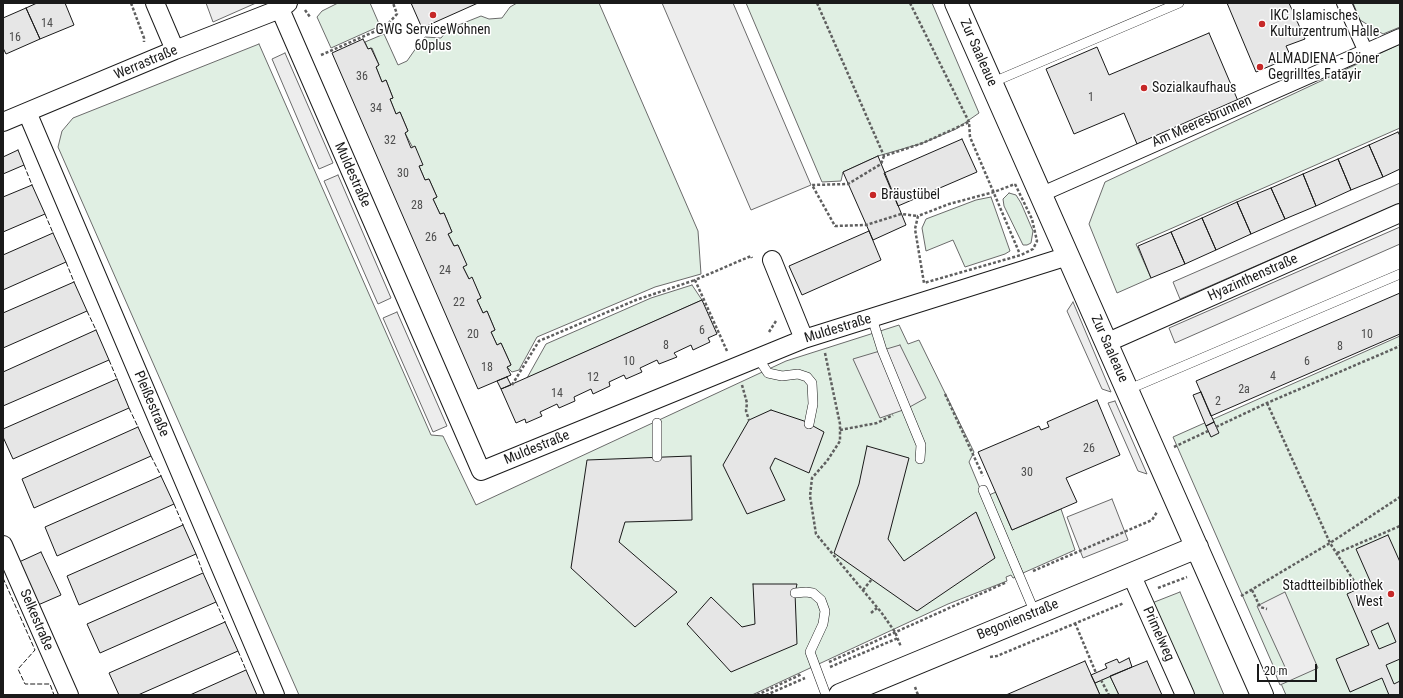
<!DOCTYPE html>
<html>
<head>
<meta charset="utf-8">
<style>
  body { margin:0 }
  #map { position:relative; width:1403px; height:698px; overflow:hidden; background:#fff; font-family:"Roboto Condensed",sans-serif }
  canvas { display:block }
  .frame { position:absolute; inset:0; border:4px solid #1a1a1a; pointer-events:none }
  .scale { position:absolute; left:1257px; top:664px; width:60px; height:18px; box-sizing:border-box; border:2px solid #1a1a1a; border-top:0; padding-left:5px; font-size:12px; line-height:14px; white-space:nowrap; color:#1a1a1a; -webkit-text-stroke:3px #fff; paint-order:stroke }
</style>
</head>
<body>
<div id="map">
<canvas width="1403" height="698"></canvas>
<div class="frame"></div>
<div class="scale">20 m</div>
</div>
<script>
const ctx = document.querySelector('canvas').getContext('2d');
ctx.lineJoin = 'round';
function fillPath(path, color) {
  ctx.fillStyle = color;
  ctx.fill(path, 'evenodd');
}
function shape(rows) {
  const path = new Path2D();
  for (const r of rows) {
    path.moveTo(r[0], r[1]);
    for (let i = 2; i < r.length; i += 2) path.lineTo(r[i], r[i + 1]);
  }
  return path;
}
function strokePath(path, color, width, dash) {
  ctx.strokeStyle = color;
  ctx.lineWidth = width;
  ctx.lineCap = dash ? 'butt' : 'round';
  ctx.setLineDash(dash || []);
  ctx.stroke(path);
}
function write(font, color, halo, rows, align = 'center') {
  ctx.font = font + ' "Roboto Condensed",sans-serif';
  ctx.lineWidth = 3;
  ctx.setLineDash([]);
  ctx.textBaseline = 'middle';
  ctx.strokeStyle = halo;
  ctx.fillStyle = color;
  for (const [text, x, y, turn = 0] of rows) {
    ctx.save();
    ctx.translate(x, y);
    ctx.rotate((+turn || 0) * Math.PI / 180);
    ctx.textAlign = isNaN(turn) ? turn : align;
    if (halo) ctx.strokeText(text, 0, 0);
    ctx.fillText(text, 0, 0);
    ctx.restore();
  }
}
const green = shape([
  [338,3,370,3,380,26,331,48,317,17,322,11,338,3],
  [517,3,599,3,698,231,701,274,655,287,537,337,519,370,512,372,507,367,511,365,501,343,497,345,491,332,495,330,487,311,483,313,477,300,481,298,472,278,469,279,463,267,466,265,458,245,454,246,448,234,452,232,444,213,440,214,433,199,437,197,429,179,425,180,419,166,422,165,405,133,408,131,400,112,396,114,390,99,393,98,386,80,382,82,376,67,379,65,372,48,368,49,365,42,384,34,398,65,407,61,421,41,425,37,441,38,446,32,456,26,481,16,489,19,502,18,510,7,517,3],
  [746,3,932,3,979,113,956,129,923,143,878,156,843,172,841,181,822,182,746,3],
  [1353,3,1400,3,1400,27,1383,34,1360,20,1353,3],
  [259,44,431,435,443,436,476,505,786,361,899,325,908,344,919,340,974,452,969,462,1017,577,1013,578,1011,575,1006,577,1007,581,948,604,752,695,299,695,58,147,62,131,73,118,259,44],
  [1400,44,1400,128,1136,244,1151,278,1117,293,1089,224,1105,182,1400,44],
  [1009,193,1016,195,1021,203,1033,231,1031,243,1027,245,1023,245,1004,206,1003,199,1009,193],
  [991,197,1010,251,1005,254,965,267,953,240,926,251,922,228,926,219,976,200,991,197],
  [692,285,702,300,527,378,546,344,651,298,692,285],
  [1400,336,1400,695,1286,695,1173,437,1400,336],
  [996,492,1012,530,1061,509,1075,550,1023,573,989,495,996,492],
  [1180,592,1224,695,1193,695,1152,603,1180,592],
  [1110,676,1119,695,1100,695,1095,683,1110,676]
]);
fillPath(green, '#e0efe3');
strokePath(green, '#6a6a6a', 1);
const parking = shape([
  [206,3,256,3,213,22,206,3],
  [662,3,733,3,811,185,751,210,662,3],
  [285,53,333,163,319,169,272,59,285,53],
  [338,175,391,298,378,304,324,181,338,175],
  [1400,183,1400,203,1180,299,1173,282,1400,183],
  [1400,227,1400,244,1175,343,1169,328,1400,227],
  [1073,302,1111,392,1102,389,1067,311,1073,302],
  [397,312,447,426,433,432,383,318,397,312],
  [900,345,926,398,906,409,880,418,853,359,900,345],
  [1115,401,1147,474,1138,471,1108,403,1115,401],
  [1112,499,1128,540,1083,558,1067,517,1112,499],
  [1285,592,1318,668,1280,685,1275,673,1285,667,1257,606,1285,592]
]);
fillPath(parking, '#ededed');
strokePath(parking, '#6a6a6a', 1);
const building = shape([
  [37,3,65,3,74,25,40,39,26,8,37,3],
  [411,3,478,3,422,28,411,3],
  [1227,3,1289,3,1305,39,1286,46,1291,57,1256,72,1227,3],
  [26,8,40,39,6,54,3,48,3,18,26,8],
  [1209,33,1238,101,1137,144,1124,113,1074,134,1046,69,1097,47,1109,75,1209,33],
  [363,39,368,49,371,48,379,65,376,67,382,82,386,80,393,98,390,99,396,114,400,112,408,131,405,133,411,148,415,146,423,165,419,166,425,180,429,179,437,197,433,199,440,214,444,213,452,232,448,234,454,246,458,245,467,265,463,267,469,279,472,277,481,298,477,300,483,313,487,311,495,330,491,332,497,345,501,343,511,365,507,367,511,375,478,389,332,53,363,39],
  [1398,132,1400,136,1400,169,1383,177,1369,145,1398,132],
  [962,139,977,172,898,206,884,173,962,139],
  [1369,145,1383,177,1351,190,1338,159,1369,145],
  [18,150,24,165,3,174,3,157,18,150],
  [878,156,906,225,873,240,843,172,878,156],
  [1338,159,1351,190,1316,206,1303,174,1338,159],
  [1303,174,1316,206,1285,219,1271,188,1303,174],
  [32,185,45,214,3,232,3,197,32,185],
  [1271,188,1285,219,1251,234,1237,202,1271,188],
  [1237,202,1251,234,1216,250,1202,218,1237,202],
  [1202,218,1216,250,1185,264,1171,232,1202,218],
  [869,231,881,260,802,295,789,266,869,231],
  [1171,232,1185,264,1151,278,1138,246,1171,232],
  [53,233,66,262,3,290,3,255,53,233],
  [74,282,87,311,3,348,3,313,74,282],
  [1400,293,1400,334,1211,416,1196,381,1400,293],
  [702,300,717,334,708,338,710,342,693,350,691,345,674,353,677,357,659,364,657,360,640,368,642,372,626,379,624,375,609,382,610,386,593,394,591,389,574,397,575,401,559,408,557,404,540,412,542,416,526,423,525,419,516,423,501,389,702,300],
  [96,330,109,360,3,406,3,372,96,330],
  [507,377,511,385,501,389,497,381,507,377],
  [117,379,129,408,13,459,3,437,3,429,117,379],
  [1201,392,1214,422,1206,426,1193,395,1201,392],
  [1097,400,1120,455,1066,478,1077,502,1012,530,978,452,1039,426,1041,430,1049,427,1047,422,1097,400],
  [771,410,804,421,824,432,809,473,775,458,770,468,785,500,747,514,723,465,749,420,771,410],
  [1214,422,1219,433,1211,437,1206,426,1214,422],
  [138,427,151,456,34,508,22,479,138,427],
  [867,446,909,458,888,539,904,561,976,512,995,558,917,611,834,553,859,484,867,446],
  [691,456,692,520,625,522,619,542,677,592,635,627,571,568,587,460,691,456],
  [161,476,174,504,57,556,45,527,161,476],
  [183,525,196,554,79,605,67,576,183,525],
  [1388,535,1400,562,1400,659,1386,665,1394,684,1400,681,1400,695,1389,695,1382,678,1350,692,1336,659,1369,645,1347,594,1371,583,1356,549,1388,535],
  [1388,623,1396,642,1379,649,1371,631,1388,623],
  [41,552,61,595,38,605,19,562,41,552],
  [203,573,216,602,100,653,87,624,203,573],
  [753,584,797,584,795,593,797,644,731,672,687,624,711,597,742,627,755,624,753,584],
  [225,622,238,651,138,695,119,695,109,673,225,622],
  [1129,658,1132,667,1095,683,1091,675,1107,668,1105,664,1117,659,1119,663,1129,658],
  [1085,661,1100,695,1006,695,1029,685,1085,661],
  [1147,661,1162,695,1119,695,1110,676,1147,661],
  [246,670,257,695,190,695,246,670]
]);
fillPath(building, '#e6e6e6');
strokePath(building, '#1a1a1a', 1);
const service = shape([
  [991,83,1179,3],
  [872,318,882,350,921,445,920,459],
  [758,358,768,373,782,376,798,374,807,377,812,383,813,404,809,424],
  [1127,390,1400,274],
  [657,423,657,457],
  [983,490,1035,613],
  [795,593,806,592,813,593,821,600,825,611,823,624,810,652,826,695]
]);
const pedestrian = shape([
  [1344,3,1365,50],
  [1040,195,1400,36]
]);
const minor = shape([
  [155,3,175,50],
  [280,9,481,471,804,339,1068,256],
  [27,112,275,695],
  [3,122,175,50,280,9,288,3],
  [772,260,804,339],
  [1106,343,1400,213],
  [3,545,69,695],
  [1131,574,1185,695]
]);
const tertiary = shape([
  [956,3,1262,695],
  [840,695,1197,547]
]);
strokePath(service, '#1a1a1a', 10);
strokePath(pedestrian, '#1a1a1a', 16);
strokePath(minor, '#1a1a1a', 20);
strokePath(tertiary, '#1a1a1a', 24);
strokePath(shape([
  [131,3,144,38,144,42],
  [817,3,884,156,923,143,969,122],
  [910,3,969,122,970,137,1019,252],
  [305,10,310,17],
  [321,55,385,27,397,14,393,3],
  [884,156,881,164,848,184,812,185,835,226,866,225,901,214,918,216],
  [1015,184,1032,219,1037,241,1033,249,1021,255,924,283,915,229,918,216,949,204,994,192,1015,184],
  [769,332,776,321],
  [727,351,695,280,751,256,752,258],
  [825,353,840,424,840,441,827,461,812,478,810,496,816,534,881,612,895,632,901,647],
  [512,385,539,341,636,300,695,280],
  [742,385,747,403,746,411,749,420],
  [945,394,983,476],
  [1267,403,1330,543,1359,589],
  [1216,427,1267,403,1400,346],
  [840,430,877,423,893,415],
  [1174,447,1208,431],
  [1337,553,1400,526],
  [1033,571,1152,520,1157,512],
  [1158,588,1187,577],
  [863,590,872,579],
  [1252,590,1260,607,1267,609],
  [1241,596,1330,543,1400,497],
  [871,613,877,608],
  [1075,623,1096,673],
  [990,657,997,656,1124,603],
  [829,662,1007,582],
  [830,667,898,638],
  [1101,680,1109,695],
  [915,687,918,695],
  [757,695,802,674],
  [766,695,805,678]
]), '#5f5f5f', 2.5, [3, 2]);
strokePath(service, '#fff', 9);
strokePath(pedestrian, '#fff', 14);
strokePath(minor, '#fff', 18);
strokePath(tertiary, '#fff', 22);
strokePath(shape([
  [24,165,32,185],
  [45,214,53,233],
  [66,262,74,282],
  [87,311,96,330],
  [109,360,117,379],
  [129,408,138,427],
  [151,456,161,476],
  [174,504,183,525],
  [196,554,203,573],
  [3,578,35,650,18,669,25,684,50,684,54,695],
  [216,602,225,622],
  [238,651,246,670]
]), '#1a1a1a', 1, [5, 2]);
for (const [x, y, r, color] of [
  [433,15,4,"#c62828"],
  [1262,24,4,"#c62828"],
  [1260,67,4,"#c62828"],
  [1144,88,4,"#c62828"],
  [873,195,4,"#c62828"],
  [1391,594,4,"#c62828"]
]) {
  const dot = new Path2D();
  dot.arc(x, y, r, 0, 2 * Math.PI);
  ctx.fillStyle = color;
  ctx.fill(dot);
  strokePath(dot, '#fff', 1.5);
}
write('12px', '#4d4d4d', null, [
  ["14",47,24],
  ["16",15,38],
  ["36",362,77],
  ["1",1091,98],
  ["34",376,109],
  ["32",390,141],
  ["30",403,174],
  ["28",417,206],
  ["26",431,238],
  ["24",445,271],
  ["22",459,303],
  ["6",702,331],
  ["20",473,335],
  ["10",1367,335],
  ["8",666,346],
  ["8",1340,347],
  ["10",629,362],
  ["6",1307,362],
  ["18",487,368],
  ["4",1273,377],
  ["12",593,378],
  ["2a",1244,390],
  ["14",557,394],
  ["2",1218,402],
  ["26",1089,449],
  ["30",1027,473]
]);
write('14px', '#1a1a1a', '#fff', [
  ["IKC Islamisches",1270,16],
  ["Kulturzentrum Halle",1270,32],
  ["GWG ServiceWohnen",433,30,"center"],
  ["60plus",433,46,"center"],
  ["ALMADIENA - Döner",1268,59],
  ["Gegrilltes Fatayir",1268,75],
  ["Sozialkaufhaus",1152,88],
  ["Bräustübel",881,195],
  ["Stadtteilbibliothek",1383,586,"right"],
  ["West",1383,602,"right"]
], 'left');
write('14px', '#1a1a1a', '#fff', [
  ["Zur Saaleaue",978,53,66],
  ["Werrastraße",146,63,-23],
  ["Am Meeresbrunnen",1202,122,-24],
  ["Muldestraße",352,175,66],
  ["Hyazinthenstraße",1253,278,-24],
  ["Muldestraße",838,329,-17],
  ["Zur Saaleaue",1109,349,66],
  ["Pleißestraße",151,404,67],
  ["Muldestraße",537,448,-22],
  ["Selkestraße",36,620,67],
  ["Begonienstraße",1018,620,-22],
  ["Primelweg",1158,634,66]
]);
</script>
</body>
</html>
